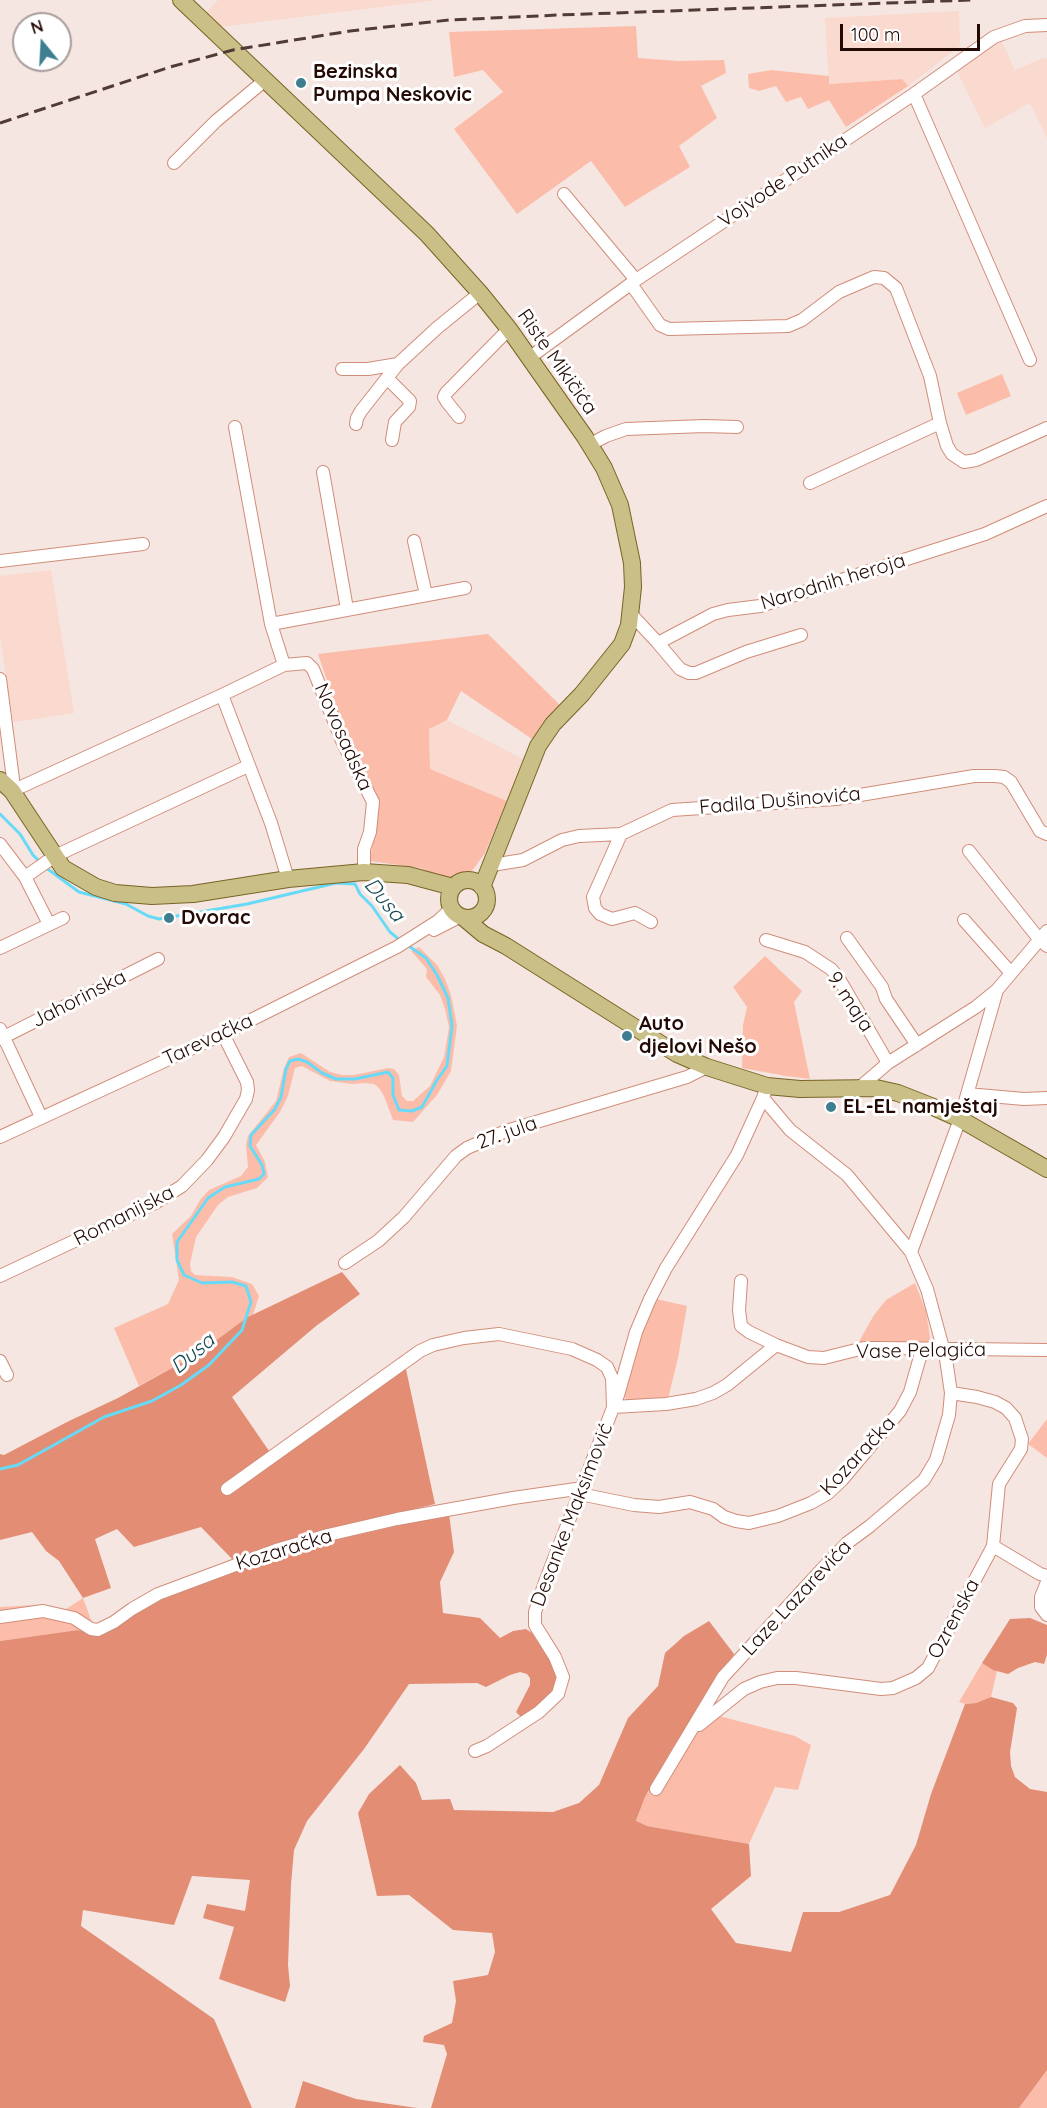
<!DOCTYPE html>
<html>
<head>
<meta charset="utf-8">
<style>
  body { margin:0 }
  #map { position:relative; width:1047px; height:2108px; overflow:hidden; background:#f5e6e1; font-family:Quicksand,sans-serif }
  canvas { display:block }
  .north { position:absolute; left:12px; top:12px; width:60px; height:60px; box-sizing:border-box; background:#fff; border:2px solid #a79d9b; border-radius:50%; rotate:342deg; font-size:16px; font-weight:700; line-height:24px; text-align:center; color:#230a04 }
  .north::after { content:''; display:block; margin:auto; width:21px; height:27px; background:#3d7f91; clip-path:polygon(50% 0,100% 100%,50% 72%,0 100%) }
  .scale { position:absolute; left:840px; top:24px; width:140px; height:27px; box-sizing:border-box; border:3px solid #230a04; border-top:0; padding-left:8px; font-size:18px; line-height:21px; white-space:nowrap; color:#230a04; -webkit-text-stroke:4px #fff; paint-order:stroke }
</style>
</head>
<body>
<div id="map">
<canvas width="1047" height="2108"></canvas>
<div class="north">N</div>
<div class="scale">100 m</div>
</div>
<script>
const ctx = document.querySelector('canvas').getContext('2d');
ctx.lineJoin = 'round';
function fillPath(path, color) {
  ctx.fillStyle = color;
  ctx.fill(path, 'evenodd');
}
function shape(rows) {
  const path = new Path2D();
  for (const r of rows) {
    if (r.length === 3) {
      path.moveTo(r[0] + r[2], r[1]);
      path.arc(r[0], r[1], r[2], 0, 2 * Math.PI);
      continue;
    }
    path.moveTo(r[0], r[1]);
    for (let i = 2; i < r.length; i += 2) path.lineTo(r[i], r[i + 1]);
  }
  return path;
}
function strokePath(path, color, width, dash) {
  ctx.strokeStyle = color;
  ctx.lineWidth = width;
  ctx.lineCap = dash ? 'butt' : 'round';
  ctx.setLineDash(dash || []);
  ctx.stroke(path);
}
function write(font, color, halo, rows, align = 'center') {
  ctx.font = font + ' Quicksand,sans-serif';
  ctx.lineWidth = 6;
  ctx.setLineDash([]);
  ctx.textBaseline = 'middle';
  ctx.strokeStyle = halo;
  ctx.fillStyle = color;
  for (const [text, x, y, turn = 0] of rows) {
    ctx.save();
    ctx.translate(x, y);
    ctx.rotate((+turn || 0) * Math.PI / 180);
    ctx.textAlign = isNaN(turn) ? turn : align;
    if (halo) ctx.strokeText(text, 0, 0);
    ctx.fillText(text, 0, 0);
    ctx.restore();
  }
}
fillPath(shape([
  [218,0,438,0,220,27,205,13],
  [959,11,960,46,908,86,902,79,829,84,825,18],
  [1001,40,1015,70,1043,58,1047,59,1047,138,1030,103,985,128,956,69],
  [51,570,74,713,13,722,0,636,0,576],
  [447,720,523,759,507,801,430,769,429,728]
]), '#fad9cf');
fillPath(shape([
  [636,26,638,58,678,61,724,60,726,73,701,86,717,118,679,146,690,167,625,207,591,161,517,214,454,129,503,92,483,70,454,77,449,32],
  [771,70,829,76,829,84,902,79,908,86,846,127,829,100,808,109,801,97,786,102,776,86,759,91,749,88,748,74],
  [1002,374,1011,396,966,415,957,393],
  [488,634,560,705,532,739,461,691,447,720,429,729,430,769,507,801,485,853,472,871,448,881,420,868,370,861,378,809,337,710,318,654],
  [419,947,437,965,445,979,451,995,457,1026,451,1071,437,1095,413,1122,393,1120,384,1096,379,1088,374,1084,364,1083,352,1084,330,1081,302,1066,295,1068,288,1096,280,1112,256,1145,265,1162,268,1177,257,1188,228,1197,218,1205,196,1237,190,1264,191,1271,195,1275,232,1277,252,1284,259,1296,253,1315,199,1353,139,1386,114,1328,168,1304,179,1280,172,1234,191,1216,200,1200,209,1190,241,1176,248,1167,246,1145,248,1136,276,1101,284,1068,289,1057,301,1053,330,1072,342,1075,354,1075,388,1068,394,1069,399,1075,402,1096,407,1101,413,1101,430,1086,444,1057,449,1027,445,1009,440,995,426,977,427,969,411,951],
  [765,956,802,991,794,1002,810,1079,786,1076,742,1068,743,1025,747,1007,733,987],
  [915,1283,926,1311,930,1337,929,1343,857,1345,874,1315,886,1300],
  [656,1299,687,1306,678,1358,668,1399,627,1401,623,1394,643,1327],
  [1047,1419,1047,1458,1028,1444],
  [83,1598,97,1636,78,1630,0,1641,0,1607,34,1605,66,1609],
  [982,1663,997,1671,991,1697,976,1703,965,1704,959,1702],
  [699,1708,708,1713,795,1736,811,1745,798,1790,775,1787,749,1844,647,1826,636,1822,645,1797,673,1747],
  [1047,2070,1047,2108,1019,2108]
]), '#fbbdaa');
fillPath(shape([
  [342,1272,360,1294,316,1326,232,1397,269,1451,404,1360,435,1504,294,1538,233,1560,201,1527,134,1547,117,1529,95,1539,111,1588,83,1598,59,1561,46,1551,32,1532,0,1540,0,1454,4,1455,69,1421,118,1398,199,1353,248,1317],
  [449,1514,454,1552,440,1582,443,1613,480,1618,500,1638,513,1631,526,1629,532,1633,549,1657,558,1677,554,1692,522,1718,516,1712,530,1685,530,1678,527,1674,520,1672,510,1675,486,1687,477,1683,409,1684,364,1749,307,1821,294,1850,291,1884,288,1965,290,1986,285,2002,219,1979,234,1927,203,1918,207,1904,245,1911,250,1880,192,1876,174,1925,83,1910,81,1926,214,2019,252,2108,0,2108,0,1641,78,1630,97,1636,144,1603,278,1555,331,1541],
  [1030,1618,1047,1625,1047,1655,1044,1664,1035,1662,1018,1668,1008,1674,993,1670,982,1663,1010,1619],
  [709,1621,734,1654,673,1747,645,1797,636,1821,647,1826,749,1844,751,1876,711,1909,736,1943,791,1952,803,1912,839,1912,890,1895,916,1845,931,1794,965,1704,976,1703,991,1697,1013,1703,1017,1708,1010,1752,1011,1766,1015,1777,1030,1789,1047,1792,1047,2070,1019,2108,431,2108,447,2054,444,2045,423,2042,424,2036,452,2023,456,2001,453,1981,488,1975,495,1952,492,1933,453,1930,409,1895,377,1896,358,1813,369,1794,400,1765,416,1783,422,1800,450,1799,454,1810,553,1812,579,1803,599,1785,628,1718,658,1686,665,1653,684,1636],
  [303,2081,356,2099,417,2108,295,2108]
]), '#e38d74');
strokePath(shape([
  [0,814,20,834,33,855,40,862],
  [45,867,79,892,126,904,148,916,159,919,247,904,336,883,355,884,360,894,372,906,390,932,401,941],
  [0,1469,18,1465,104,1417,152,1401,181,1385,209,1365,242,1330,251,1302,246,1286,232,1282,202,1283,184,1275,177,1260,177,1242,208,1198,225,1187,259,1179,264,1174,262,1165,250,1146,251,1135,275,1109,281,1097,286,1069,290,1061,298,1059,307,1062,322,1073,336,1079,355,1079,388,1072,393,1078,393,1095,399,1110,412,1111,422,1107,437,1080,447,1066,452,1026,448,998,437,975,426,958,406,944]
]), '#67daf7', 3);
const minor = shape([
  [914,94,1030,360],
  [174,163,216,121,264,81],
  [564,194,636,280],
  [631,284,660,325,669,329,788,326,802,320,839,292,874,277,884,278,896,288,930,376,940,423,810,483],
  [529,358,636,280,914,94,994,37,1025,26,1047,25],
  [342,369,368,369,398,364],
  [387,378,410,401,409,407,395,422,392,440],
  [459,417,447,402,444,397,446,393,509,329],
  [940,423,947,446,952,454,964,462,976,460,1047,428],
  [356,424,357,418,361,411,398,364,437,328,480,293],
  [235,427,271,624,284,665],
  [589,445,606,436,626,429,704,426,737,427],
  [323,472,347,609],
  [414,541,426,595],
  [0,561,143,544],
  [631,614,658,643,713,614,728,610,760,606,985,534,1047,506],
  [271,624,465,588],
  [658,643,680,669,689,673,696,673,746,652,801,635],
  [0,679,13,779,12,791,222,695,284,665,307,663,313,669,343,743,373,802,370,832,364,849,364,872],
  [222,695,271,823,288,879],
  [621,834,593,897,595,908,600,914,612,919,635,913,651,922],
  [0,844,25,877,49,924],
  [969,851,1039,939,1047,946],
  [492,865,523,860,562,840,579,836,621,834,672,810,836,799,974,776,995,776,1004,777,1011,782,1040,831,1047,834],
  [25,877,55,856,248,766],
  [964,920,1011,973],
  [434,930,459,917],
  [847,938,882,987,886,999,917,1045],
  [766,940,805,952,831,969,838,977,888,1063],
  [0,948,63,918],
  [0,1029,41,1117],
  [0,1039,158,959],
  [859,1088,888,1063,976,1007,997,990,1047,931],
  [765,1092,763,1098,790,1130,847,1175,911,1252],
  [967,1094,1024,1099,1047,1098],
  [0,1137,223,1034,397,947,438,921,451,909],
  [345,1263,378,1241,404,1217,456,1156,467,1148,506,1131,687,1077,707,1067],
  [0,1276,155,1203,182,1186,207,1160,224,1137,246,1099,248,1090,247,1082,223,1034],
  [741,1281,739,1310,741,1326,749,1332,776,1345,808,1357,824,1358,864,1348,879,1348,1047,1350],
  [0,1361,7,1375],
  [227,1489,420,1351,433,1345,464,1338,499,1334,572,1349,597,1360,607,1367,612,1378,613,1407,666,1404,696,1399,713,1393,727,1385,776,1345],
  [580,1494,634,1505,659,1507,690,1502,713,1509,724,1517,736,1521,749,1523,778,1516,811,1503,827,1494,842,1480,900,1411,910,1392,922,1350],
  [993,1546,1040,1574,1047,1576],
  [1047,1582,1041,1597,1041,1607,1047,1615],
  [0,1617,43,1611,74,1618,91,1629,98,1630,114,1622,132,1609,158,1594,276,1550,328,1535,397,1519,513,1498,583,1488],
  [699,1725,744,1689,760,1682,777,1678,796,1678,881,1689,893,1688,916,1678,928,1668,993,1546,999,1484,1021,1449,1022,1439,1015,1418,1006,1408,995,1402,977,1397,951,1393],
  [475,1751,487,1746,539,1712,558,1694,563,1677,555,1657,535,1625,535,1612,545,1582,618,1395,636,1332,650,1299,666,1268,737,1155,763,1098],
  [656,1789,723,1677,822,1569,847,1543,870,1526,924,1480,936,1460,949,1415,951,1393,946,1359,927,1289,911,1252,960,1119,997,990]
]);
const major = shape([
  [181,0,427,234,480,293,509,329,585,437,604,468,620,505,632,563,633,587,629,625,622,644,582,694,553,724,538,746,482,887],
  [0,780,12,791,63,868,96,887,115,893,152,896,193,894,288,879,364,872,408,875,453,887],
  [468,899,19],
  [464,918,483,934,506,946,677,1054,707,1067,767,1086,800,1089,876,1088,898,1093,931,1106,960,1119,1047,1169]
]);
strokePath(minor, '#d18d79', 14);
strokePath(major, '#796425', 18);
strokePath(minor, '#fff', 12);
strokePath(major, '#cabf87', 16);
strokePath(shape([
  [0,123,170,67,233,50,350,31,449,20,559,15,971,0]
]), '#523b35', 3, [12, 6]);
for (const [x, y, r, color] of [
  [301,83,6,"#3d7f91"],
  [169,918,6,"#3d7f91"],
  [627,1036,6,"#3d7f91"],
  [831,1107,6,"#3d7f91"]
]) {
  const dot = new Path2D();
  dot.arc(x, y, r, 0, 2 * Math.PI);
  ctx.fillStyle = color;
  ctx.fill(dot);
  strokePath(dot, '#fff', 2);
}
write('bold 20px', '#230a04', '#fff', [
  ["Bezinska",313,72],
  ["Pumpa Neskovic",313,95],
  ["Dvorac",181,918],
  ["Auto",639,1024],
  ["djelovi Nešo",639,1047],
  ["EL-EL namještaj",843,1107]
], 'left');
write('20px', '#230a04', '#fff', [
  ["Vojvode Putnika",783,181,-34],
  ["Riste Mikičića",557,362,55],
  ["Narodnih heroja",833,582,-17],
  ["Novosadska",343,737,66],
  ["Fadila Dušinovića",780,801,-5],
  ["Jahorinska",79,999,-27],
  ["9. maja",850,1002,57],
  ["Tarevačka",208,1040,-25],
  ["27. jula",507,1133,-20],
  ["Romanijska",124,1216,-27],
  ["Vase Pelagića",921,1351,-1],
  ["Kozaračka",858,1456,-47],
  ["Desanke Maksimović",572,1515,-69],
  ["Kozaračka",284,1550,-17],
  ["Laze Lazarevića",797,1598,-47],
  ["Ozrenska",954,1619,-62]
]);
write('italic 21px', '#164955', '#fff', [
  ["Dusa",384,900,50],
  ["Dusa",193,1354,-40]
]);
</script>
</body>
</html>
